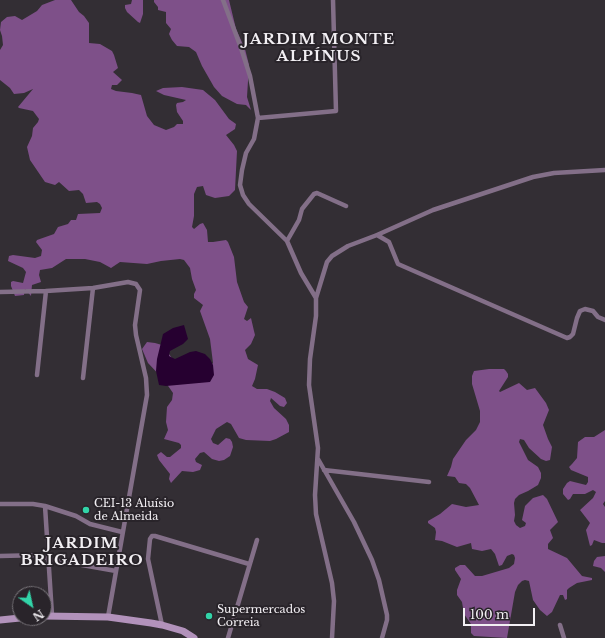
<!DOCTYPE html>
<html>
<head>
<meta charset="utf-8">
<style>
  body { margin:0 }
  #map { position:relative; width:605px; height:638px; overflow:hidden; background:#332e34; font-family:"Libre Baskerville",serif }
  canvas { display:block }
  .north { position:absolute; left:12px; top:586px; width:40px; height:40px; box-sizing:border-box; background:#29242a; border:1px solid #79757a; border-radius:50%; rotate:146deg; font-size:11px; font-weight:700; line-height:16px; text-align:center; color:#f2eff3 }
  .north::after { content:''; display:block; margin:auto; width:14px; height:18px; background:#32d4a8; clip-path:polygon(50% 0,100% 100%,50% 72%,0 100%) }
  .scale { position:absolute; left:463px; top:608px; width:72px; height:18px; box-sizing:border-box; border:2px solid #f2eff3; border-top:0; padding-left:5px; font-size:12px; line-height:14px; white-space:nowrap; color:#f2eff3; -webkit-text-stroke:3px #29242a; paint-order:stroke }
</style>
</head>
<body>
<div id="map">
<canvas width="605" height="638"></canvas>
<div class="north">N</div>
<div class="scale">100 m</div>
</div>
<script>
const ctx = document.querySelector('canvas').getContext('2d');
ctx.lineJoin = 'round';
function fillPath(path, color) {
  ctx.fillStyle = color;
  ctx.fill(path, 'evenodd');
}
function shape(rows) {
  const path = new Path2D();
  for (const r of rows) {
    path.moveTo(r[0], r[1]);
    for (let i = 2; i < r.length; i += 2) path.lineTo(r[i], r[i + 1]);
  }
  return path;
}
function strokePath(path, color, width, dash) {
  ctx.strokeStyle = color;
  ctx.lineWidth = width;
  ctx.lineCap = dash ? 'butt' : 'round';
  ctx.setLineDash(dash || []);
  ctx.stroke(path);
}
function write(font, color, halo, rows, align = 'center') {
  ctx.font = font + ' "Libre Baskerville",serif';
  ctx.lineWidth = 4;
  ctx.setLineDash([]);
  ctx.textBaseline = 'middle';
  ctx.strokeStyle = halo;
  ctx.fillStyle = color;
  for (const [text, x, y, turn = 0] of rows) {
    ctx.save();
    ctx.translate(x, y);
    ctx.rotate((+turn || 0) * Math.PI / 180);
    ctx.textAlign = isNaN(turn) ? turn : align;
    if (halo) ctx.strokeText(text, 0, 0);
    ctx.fillText(text, 0, 0);
    ctx.restore();
  }
}
fillPath(shape([
  [55,0,71,0,79,12,84,16,89,23,89,43,100,44,112,51,114,55,118,68,113,72,122,80,117,85,112,85,111,89,116,91,132,93,141,95,147,116,154,125,166,130,174,127,177,124,183,124,183,121,177,112,176,105,177,103,183,102,186,100,164,95,156,91,163,88,182,87,203,90,215,100,229,119,236,124,235,129,226,135,234,145,237,151,235,190,229,196,215,198,206,195,203,186,197,187,194,194,194,216,192,227,194,229,200,224,203,223,207,230,208,242,213,242,226,240,228,242,234,257,237,282,244,302,248,307,244,319,247,321,251,318,254,331,255,335,251,344,245,350,248,359,258,365,255,379,252,386,257,389,267,389,275,392,285,398,287,403,284,407,280,406,271,398,270,401,274,408,286,419,289,425,289,432,276,439,270,441,246,440,239,438,231,424,227,422,216,429,211,439,213,443,218,445,226,438,230,439,232,442,233,447,230,456,224,460,219,461,212,459,204,452,200,453,195,459,196,462,202,465,200,470,193,472,182,471,171,483,169,479,170,474,159,460,157,455,161,452,167,457,170,457,181,448,181,445,179,443,164,439,168,430,166,422,167,407,172,400,173,393,164,380,148,363,142,349,147,342,155,343,162,345,167,351,180,370,208,369,213,363,210,339,200,311,203,305,194,298,194,294,196,290,192,279,190,268,184,260,180,259,161,261,147,264,120,262,111,268,100,262,85,259,66,259,52,268,40,270,39,275,41,282,32,285,31,296,25,289,24,295,15,296,11,286,11,282,13,281,23,283,26,272,23,268,8,261,9,256,13,255,35,258,41,256,42,250,36,242,37,240,54,234,58,227,68,224,71,220,76,220,78,214,100,213,102,208,100,204,97,202,86,203,83,194,79,190,69,191,59,182,55,185,45,182,30,160,27,147,32,136,33,128,38,122,39,119,33,111,19,108,18,107,33,89,24,93,14,94,10,88,0,80,0,50,3,45,2,36,0,30,1,22,7,17,15,16,22,20,37,11,42,5],
  [132,0,143,0,143,14,140,23,138,22,127,12,125,8,125,5,131,4],
  [154,0,229,0,236,29,245,49,249,65,247,97,251,110,246,105,237,104,222,96,214,87,202,66,196,52,189,47,177,46,172,40,169,34,171,29,166,23,166,12,158,10,158,7,154,2],
  [489,369,504,369,506,371,508,374,508,377,499,391,500,392,519,383,527,390,535,388,546,403,549,410,543,425,548,439,552,447,550,460,546,461,541,459,529,448,524,440,520,439,519,442,528,460,538,467,541,473,541,478,538,485,528,491,519,495,515,499,514,503,515,515,514,521,516,525,520,528,525,526,526,523,522,520,525,506,533,498,543,495,547,499,558,522,550,530,553,538,548,544,548,549,567,558,582,576,592,578,592,580,577,583,569,588,567,590,567,599,565,600,563,595,560,595,552,612,547,616,540,610,533,600,529,581,525,580,522,581,518,585,515,592,507,638,474,636,471,633,471,624,464,614,462,602,457,595,457,590,461,579,455,570,455,568,460,565,465,565,475,576,482,576,509,568,514,564,515,558,514,555,512,554,507,556,502,565,499,566,495,554,491,549,482,551,472,549,471,543,457,547,442,541,435,540,436,532,435,528,428,523,428,521,440,514,452,504,466,507,479,505,470,488,466,484,459,483,455,477,447,476,451,467,453,459,466,440,476,430,480,422,480,411,472,384,472,376,474,371],
  [605,430,605,501,603,504,605,507,605,543,602,543,594,540,592,545,590,546,586,530,590,523,580,510,593,498,596,492,593,490,585,494,573,494,570,499,568,500,563,494,563,489,567,483,570,481,586,485,588,482,588,477,571,470,569,467,572,464,577,458,578,442,585,437,594,437],
  [605,556,605,572,601,568,593,566,594,561,597,557]
]), '#7e5089');
fillPath(shape([
  [184,325,188,339,183,344,170,351,169,356,175,359,190,352,196,351,205,354,210,359,213,365,214,375,210,382,166,386,159,385,156,371,157,359,163,334,173,328]
]), '#260030');
strokePath(shape([
  [223,0,241,48,250,76,258,118,254,139,246,153,242,170,240,185,243,195,249,204,287,241,301,273,316,298,316,316,310,359,309,385,318,448,315,495,316,514,332,583,334,601,332,638],
  [258,118,336,111,333,0],
  [377,235,389,242,398,264,567,338,570,337,573,334,577,318,580,311,585,309,593,311,598,317,605,320],
  [287,241,299,220,302,209,314,194,317,193,346,206],
  [0,292,46,291,93,288,128,282,136,284,140,290,135,325,136,335,146,378,147,395,108,617],
  [316,298,327,262,332,256,348,246,377,235,433,210,533,177,554,173,605,170],
  [37,375,46,291],
  [83,378,93,288],
  [318,459,354,522,372,560,379,580,387,615,387,620,382,638],
  [324,470,429,482],
  [0,504,33,504,45,506,76,516,90,524,122,532],
  [45,506,52,615],
  [0,556,42,555,48,559,116,571],
  [162,625,148,559,150,539,152,536,155,536,249,564],
  [560,625,564,638],
  [228,638,257,540]
]), '#836f88', 4.5);
strokePath(shape([
  [44,616,108,617,151,623,162,625,183,631,194,638],
  [0,620,20,618]
]), '#b292bb', 7);
for (const [x, y, r, color] of [
  [86,510,4,"#32d4a8"],
  [209,616,4,"#32d4a8"]
]) {
  const dot = new Path2D();
  dot.arc(x, y, r, 0, 2 * Math.PI);
  ctx.fillStyle = color;
  ctx.fill(dot);
  strokePath(dot, '#29242a', 1.5);
}
write('11px', '#f2eff3', '#29242a', [
  ["CEI-13 Aluísio",94,504],
  ["de Almeida",94,517],
  ["Supermercados",217,610],
  ["Correia",217,623]
], 'left');
ctx.letterSpacing = '1px';
write('bold 15px', '#f2eff3', '#29242a', [
  ["JARDIM MONTE",319,40],
  ["ALPÍNUS",319,57],
  ["JARDIM",82,544],
  ["BRIGADEIRO",82,561]
]);
ctx.letterSpacing = '0px';
</script>
</body>
</html>
